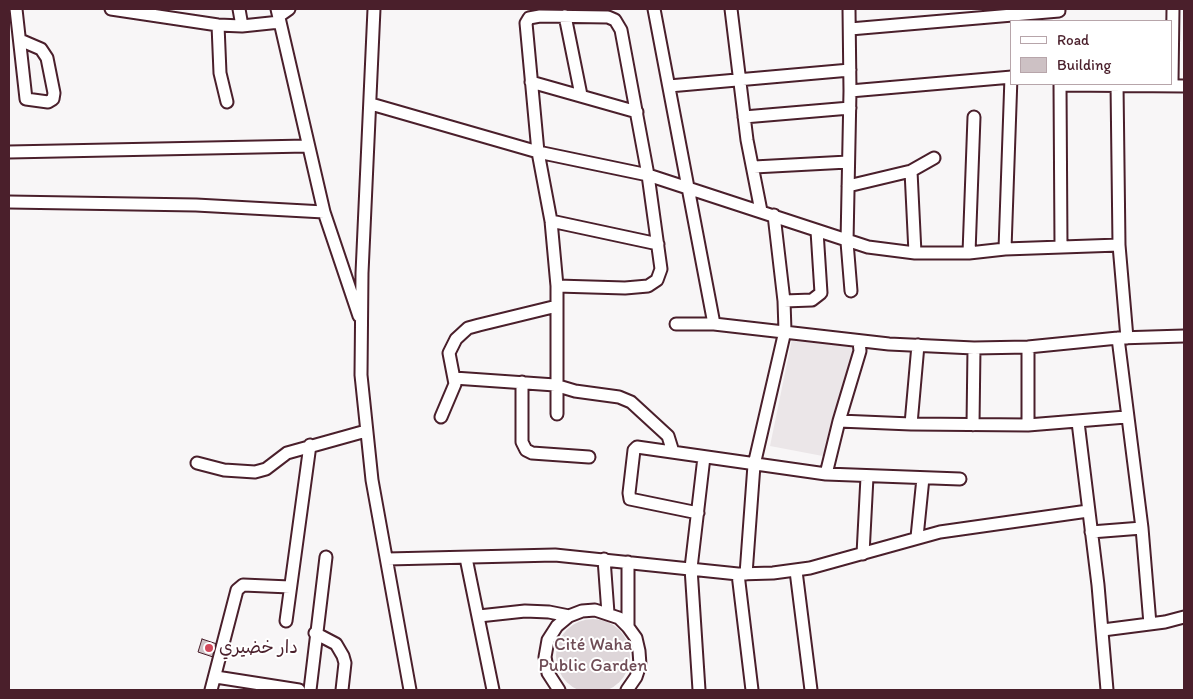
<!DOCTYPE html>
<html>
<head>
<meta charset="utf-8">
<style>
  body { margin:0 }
  #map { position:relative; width:1193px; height:699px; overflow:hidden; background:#f8f6f7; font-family:Itim,sans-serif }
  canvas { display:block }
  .frame { position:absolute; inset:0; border:10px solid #4a1f2b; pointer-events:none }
  .legend { position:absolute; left:1010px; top:20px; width:162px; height:65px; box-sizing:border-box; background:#fff; border:1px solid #b7a5aa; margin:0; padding:6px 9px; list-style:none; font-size:15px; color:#4a1f2b }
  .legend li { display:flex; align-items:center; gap:10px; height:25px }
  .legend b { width:25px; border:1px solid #b7a5aa }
</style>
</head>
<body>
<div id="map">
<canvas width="1193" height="699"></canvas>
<div class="frame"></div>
<ul class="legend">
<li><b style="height:6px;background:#fff"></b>Road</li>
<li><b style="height:14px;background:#cdc1c4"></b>Building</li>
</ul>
</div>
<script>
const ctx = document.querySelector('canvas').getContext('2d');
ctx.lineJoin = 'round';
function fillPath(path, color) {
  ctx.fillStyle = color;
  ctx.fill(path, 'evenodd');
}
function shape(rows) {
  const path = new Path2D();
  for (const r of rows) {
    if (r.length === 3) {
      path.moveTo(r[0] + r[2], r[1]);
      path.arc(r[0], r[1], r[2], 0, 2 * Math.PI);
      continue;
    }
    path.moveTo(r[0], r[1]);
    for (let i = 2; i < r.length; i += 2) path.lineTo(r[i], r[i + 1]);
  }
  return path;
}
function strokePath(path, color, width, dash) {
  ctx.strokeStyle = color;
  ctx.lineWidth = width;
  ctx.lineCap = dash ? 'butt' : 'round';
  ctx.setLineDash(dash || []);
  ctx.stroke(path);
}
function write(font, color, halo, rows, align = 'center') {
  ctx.font = font + ' Itim,"Playpen Sans Arabic",sans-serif';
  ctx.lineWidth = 4;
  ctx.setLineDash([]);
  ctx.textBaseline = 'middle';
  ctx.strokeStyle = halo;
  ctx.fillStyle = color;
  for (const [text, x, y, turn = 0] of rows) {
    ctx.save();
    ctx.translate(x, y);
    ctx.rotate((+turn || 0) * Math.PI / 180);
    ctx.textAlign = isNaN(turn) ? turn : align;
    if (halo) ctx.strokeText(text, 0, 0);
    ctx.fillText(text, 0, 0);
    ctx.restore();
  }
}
fillPath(shape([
  [792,339,852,346,855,353,828,457,770,446]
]), '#ebe6e8');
fillPath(shape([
  [593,656,37]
]), '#ded6d9');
const building = shape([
  [202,639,220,645,216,658,198,652,202,639]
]);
fillPath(building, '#cdc1c4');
strokePath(building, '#4a1f2b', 1);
const minor = shape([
  [16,9,26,99,48,102,53,99,54,93,47,58,41,49,20,40],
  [111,9,218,25,242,26,280,22],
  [239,9,242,26],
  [277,9,324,212,359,316],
  [374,9,362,273,361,375,372,480,410,690],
  [654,9,714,324],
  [731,9,747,140,761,211],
  [849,9,850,91,847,242,851,291],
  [279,16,289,9],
  [565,16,581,95],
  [218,25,220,73,227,102],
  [850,29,1059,11],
  [531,82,637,112],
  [1172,82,1173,9],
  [1060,84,1061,246],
  [1117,84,1119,245,1127,338],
  [1060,85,1184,86],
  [669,86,850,70],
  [850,91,1012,77],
  [371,104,538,152,648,175,868,247,915,253,969,253,1005,249,1119,245],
  [744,117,850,108],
  [9,152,307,146],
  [754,167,848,162],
  [911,171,915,253],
  [848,186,911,171,934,158],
  [9,202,196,205,324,212],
  [551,221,658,244],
  [1005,249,1011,77],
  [969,253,974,117],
  [784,301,812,300,821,293,817,231],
  [676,324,714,324,889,344,974,348,1028,347,1118,338,1184,336],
  [1118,338,1142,528,1150,624],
  [1028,347,1028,425],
  [454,378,555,385,575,391,619,397,631,402,668,436,673,452],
  [522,382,522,442,526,450,532,453,589,457],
  [557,414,557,286,551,221,538,152,526,23,529,18,540,16,608,17,615,20,621,30,648,175,661,269,657,280,648,286,625,288,557,286],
  [441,417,455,384,449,353,456,339,468,328,479,325,557,306],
  [839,421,911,424,1028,425,1126,417],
  [1078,422,1098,585,1107,690],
  [911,424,918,345],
  [973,425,974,348],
  [197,463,224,470,255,472,266,469,287,453,366,431],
  [826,474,839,421,860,351,859,342],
  [698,513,630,499,629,493,634,450,637,447,826,474,960,479],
  [1091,532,1142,528],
  [917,537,923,478],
  [863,554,867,477],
  [466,558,493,690],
  [387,559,555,555,738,574,773,573,810,568,940,532,1088,511],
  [604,559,608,613],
  [628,562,628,627],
  [796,571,811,690],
  [738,574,752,690],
  [746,574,754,465,785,331,784,301,774,215],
  [479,616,525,611,549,612,569,616],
  [286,621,310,445],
  [1103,630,1165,622,1184,617],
  [315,633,336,644,343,656,345,663,342,690],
  [216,677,299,690],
  [211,690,237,590,243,585,290,587],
  [310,690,326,557],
  [559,690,548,673,545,657,548,640,557,626,569,616,582,611,595,610,619,618,628,627,636,638,639,651,640,665,636,677,627,690],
  [699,690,691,568,704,457]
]);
strokePath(minor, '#4a1f2b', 15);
strokePath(minor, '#fff', 11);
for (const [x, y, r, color] of [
  [209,648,5,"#d1495b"]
]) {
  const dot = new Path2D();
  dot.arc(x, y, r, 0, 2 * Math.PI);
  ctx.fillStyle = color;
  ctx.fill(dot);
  strokePath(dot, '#fff', 2);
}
write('18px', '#6f4d56', '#fff', [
  ["Cité Waha",593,645],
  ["Public Garden",593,666]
]);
write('18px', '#4a1f2b', '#fff', [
  ["دار خضيري",219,648]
], 'left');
</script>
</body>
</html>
